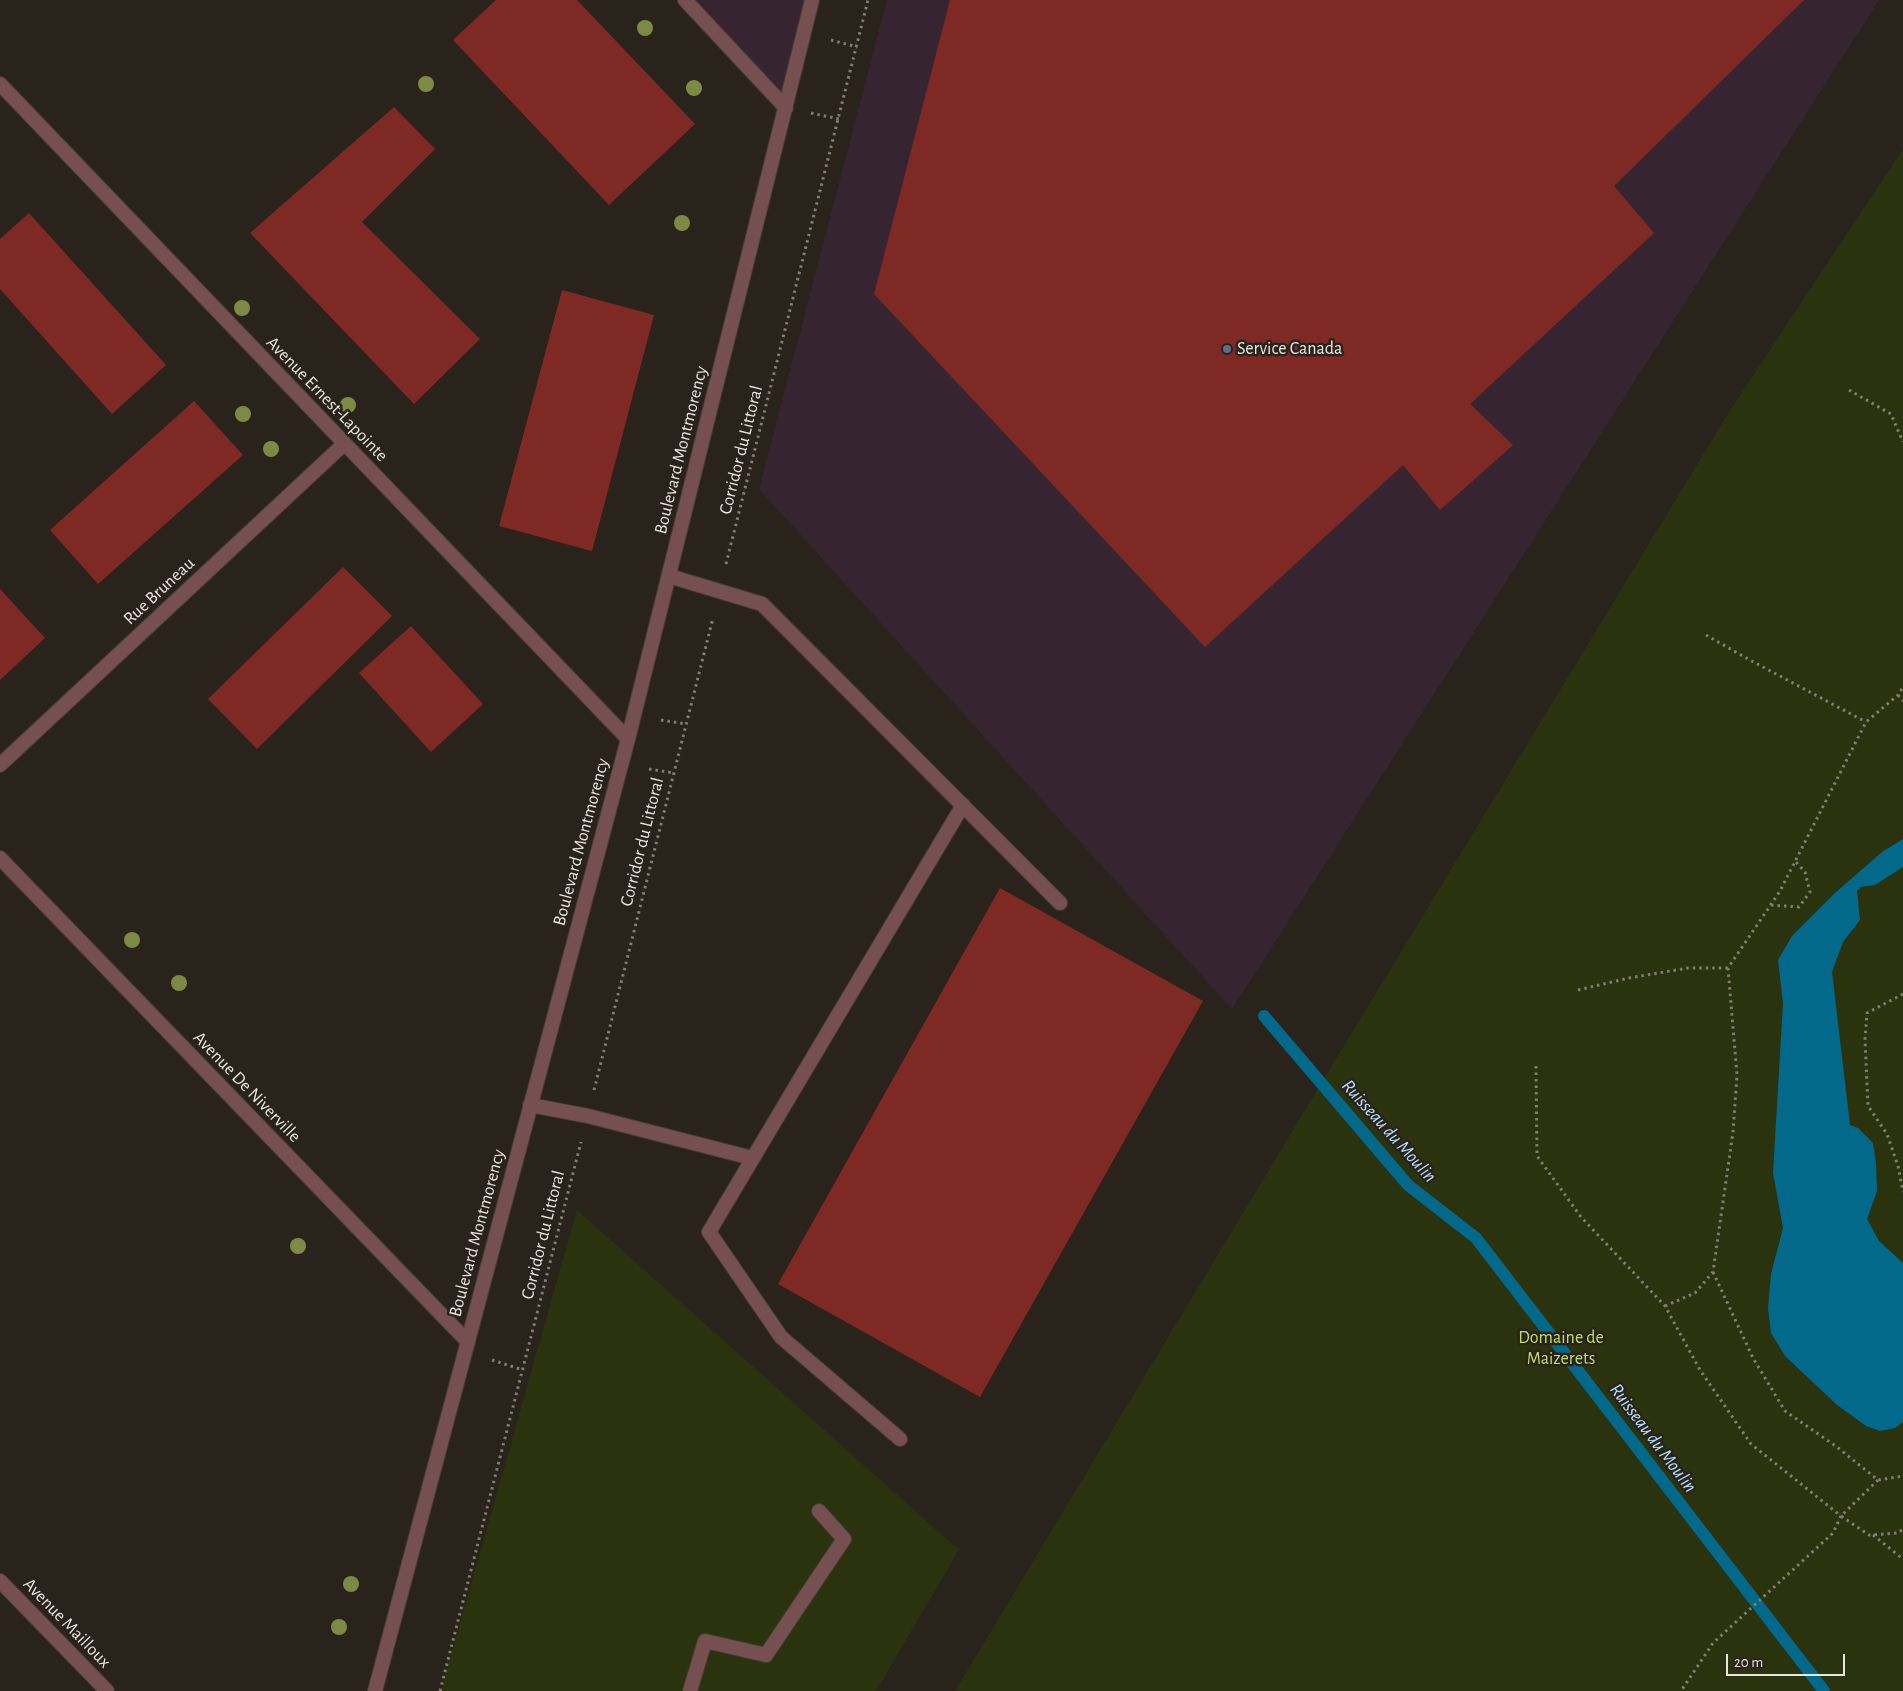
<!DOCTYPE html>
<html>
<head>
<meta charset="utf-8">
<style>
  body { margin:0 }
  #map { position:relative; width:1903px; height:1691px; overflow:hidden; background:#2a231b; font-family:"Alegreya Sans",sans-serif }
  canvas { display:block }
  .scale { position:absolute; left:1726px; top:1654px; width:119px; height:22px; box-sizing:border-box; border:2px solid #e9e4df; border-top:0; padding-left:6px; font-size:15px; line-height:18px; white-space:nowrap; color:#e9e4df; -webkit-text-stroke:4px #2a231b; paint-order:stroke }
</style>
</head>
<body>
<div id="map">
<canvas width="1903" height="1691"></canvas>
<div class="scale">20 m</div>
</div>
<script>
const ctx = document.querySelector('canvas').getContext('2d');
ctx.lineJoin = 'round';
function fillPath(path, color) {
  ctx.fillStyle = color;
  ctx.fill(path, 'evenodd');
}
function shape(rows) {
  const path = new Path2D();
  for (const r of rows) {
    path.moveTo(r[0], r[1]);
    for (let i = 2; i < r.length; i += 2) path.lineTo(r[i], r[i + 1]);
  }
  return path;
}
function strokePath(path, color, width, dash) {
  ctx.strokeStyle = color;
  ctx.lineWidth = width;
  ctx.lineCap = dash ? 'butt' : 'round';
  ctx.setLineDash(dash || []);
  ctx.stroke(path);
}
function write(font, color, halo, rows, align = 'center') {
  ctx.font = font + ' "Alegreya Sans",sans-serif';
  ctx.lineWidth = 5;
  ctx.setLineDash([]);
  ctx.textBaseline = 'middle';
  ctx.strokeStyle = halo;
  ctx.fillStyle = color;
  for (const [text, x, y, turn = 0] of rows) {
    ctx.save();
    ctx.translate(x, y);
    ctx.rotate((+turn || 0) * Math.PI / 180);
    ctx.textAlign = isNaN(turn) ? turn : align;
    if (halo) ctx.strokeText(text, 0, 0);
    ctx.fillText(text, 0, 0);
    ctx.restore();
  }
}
fillPath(shape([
  [685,0,812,0,786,108],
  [887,0,1879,0,1232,1009,759,489]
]), '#362530');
fillPath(shape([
  [1903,149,1903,1691,955,1691,1311,1100,1729,412],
  [577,1210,959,1550,876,1691,441,1691]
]), '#2a330e');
fillPath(shape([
  [1903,839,1903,867,1875,885,1861,887,1857,891,1860,920,1843,942,1832,972,1850,1125,1858,1128,1873,1143,1876,1164,1877,1191,1867,1219,1879,1241,1903,1263,1903,1422,1895,1428,1880,1431,1866,1426,1837,1405,1785,1356,1771,1333,1768,1308,1771,1274,1783,1228,1773,1173,1783,1003,1778,960,1792,936,1835,893,1882,852]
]), '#02698b');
strokePath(shape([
  [1264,1016,1408,1185,1476,1238,1824,1691]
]), '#02698b', 12);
fillPath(shape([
  [496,0,577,0,695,124,609,205,453,40],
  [950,0,1804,0,1614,186,1654,233,1470,404,1513,445,1440,510,1403,465,1205,647,874,294],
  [394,107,435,149,362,222,480,339,414,404,250,233],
  [29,213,166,365,112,414,0,289,0,239],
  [562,290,654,315,592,551,499,526],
  [194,401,243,455,98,584,50,530],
  [343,567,392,616,257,749,208,699],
  [0,589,45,638,0,680],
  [411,626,483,704,431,752,359,673],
  [1000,888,1203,1001,980,1397,778,1284]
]), '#7f2924');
const service = shape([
  [669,576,762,604,1060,903],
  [530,1105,588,1116,752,1158],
  [900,1439,781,1337,709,1232,963,805],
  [690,1691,705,1641,766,1655,844,1539,819,1511]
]);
const minor = shape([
  [685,0,786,108],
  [0,84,628,739],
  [0,765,344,444],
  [0,858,468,1342],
  [0,1581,107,1691],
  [375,1691,628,739,812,0]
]);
strokePath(service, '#453e36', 16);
strokePath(minor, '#453e36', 16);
strokePath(shape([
  [831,40,857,47],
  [811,113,839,119],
  [1849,390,1891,414,1903,442],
  [726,564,868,0],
  [1706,635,1748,659,1866,722],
  [1898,695,1903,701],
  [661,720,686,724],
  [649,769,674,773],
  [1771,905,1799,907,1810,892,1805,872,1795,861],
  [1578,990,1629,978,1688,968,1728,968],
  [1903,994,1867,1013,1865,1039,1868,1106,1887,1134,1898,1166,1903,1192],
  [1536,1066,1537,1156,1581,1217,1665,1306,1700,1370,1751,1444,1841,1516,1833,1533,1713,1643,1681,1691],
  [594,1090,713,618],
  [1713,1272,1753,1358,1785,1411,1837,1447,1878,1480,1903,1476],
  [1665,1306,1695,1293,1713,1272,1733,1132,1737,1075,1728,968,1780,891,1866,722,1898,695,1903,687],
  [492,1360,523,1370],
  [1878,1480,1841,1516,1869,1535,1898,1533,1903,1529],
  [1873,1535,1903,1559],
  [440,1691,581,1142]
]), '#817b74', 3, [2.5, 4]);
strokePath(service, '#764f50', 14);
strokePath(minor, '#764f50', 14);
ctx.fillStyle = '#7c8a45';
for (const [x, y] of [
  [645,28],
  [426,84],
  [694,88],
  [682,223],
  [242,308],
  [348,405],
  [243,414],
  [271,449],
  [132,940],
  [179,983],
  [298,1246],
  [351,1584],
  [339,1627]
]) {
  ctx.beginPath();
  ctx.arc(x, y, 8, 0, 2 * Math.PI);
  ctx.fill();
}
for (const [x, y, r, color] of [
  [1227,349,5,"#5c6f8a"]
]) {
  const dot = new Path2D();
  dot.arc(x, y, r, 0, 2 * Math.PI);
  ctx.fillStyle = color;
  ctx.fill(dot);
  strokePath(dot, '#2a231b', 2);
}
write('18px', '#e9e4df', '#2a231b', [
  ["Service Canada",1237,349]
], 'left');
write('18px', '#e9e4df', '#2a231b', [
  ["Avenue Ernest-Lapointe",327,399,46],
  ["Boulevard Montmorency",681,450,-76],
  ["Corridor du Littoral",741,450,-76],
  ["Rue Bruneau",159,591,-43],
  ["Boulevard Montmorency",581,842,-75],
  ["Corridor du Littoral",642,842,-76],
  ["Avenue De Niverville",247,1087,46],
  ["Boulevard Montmorency",477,1233,-75],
  ["Corridor du Littoral",543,1235,-76],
  ["Avenue Mailloux",67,1623,46]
]);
write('18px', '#bfde67', '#2a231b', [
  ["Domaine de",1561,1338],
  ["Maizerets",1561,1359]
]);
write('italic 19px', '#b1e2fa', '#2a231b', [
  ["Ruisseau du Moulin",1389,1131,48],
  ["Ruisseau du Moulin",1653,1438,53]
]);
</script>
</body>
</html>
